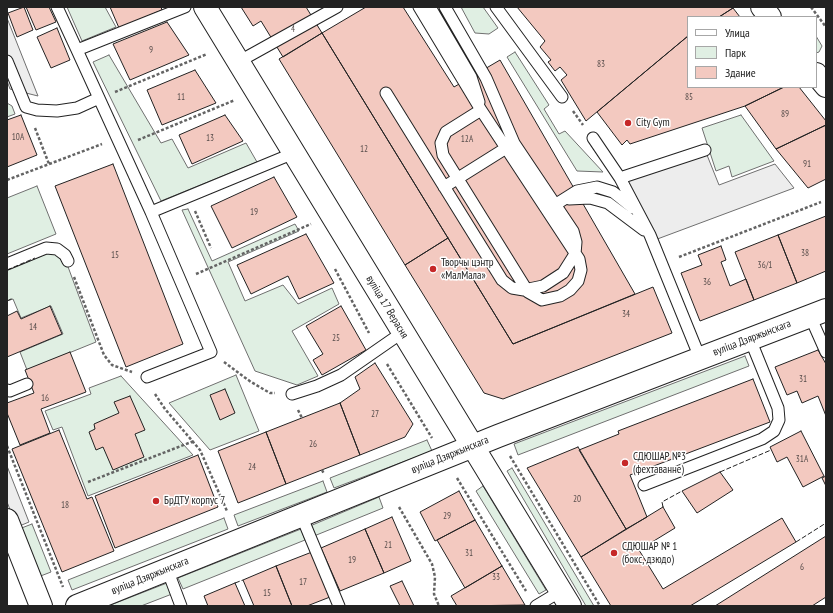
<!DOCTYPE html>
<html>
<head>
<meta charset="utf-8">
<style>
  body { margin:0 }
  #map { position:relative; width:833px; height:613px; overflow:hidden; background:#fff; font-family:"PT Sans Narrow",sans-serif }
  canvas { display:block }
  .frame { position:absolute; inset:0; border:8px solid #222; pointer-events:none }
  .legend { position:absolute; left:687px; top:16px; width:130px; height:72px; box-sizing:border-box; background:#fff; border:1px solid #a7a7a7; margin:0; padding:5px 7px; list-style:none; font-size:12px; color:#222 }
  .legend li { display:flex; align-items:center; gap:8px; height:20px }
  .legend b { width:20px; border:1px solid #a7a7a7 }
</style>
</head>
<body>
<div id="map">
<canvas width="833" height="613"></canvas>
<div class="frame"></div>
<ul class="legend">
<li><b style="height:5px;background:#fff"></b>Улица</li>
<li><b style="height:11px;background:#e0efe3"></b>Парк</li>
<li><b style="height:11px;background:#f3c9c0"></b>Здание</li>
</ul>
</div>
<script>
const ctx = document.querySelector('canvas').getContext('2d');
ctx.lineJoin = 'round';
function fillPath(path, color) {
  ctx.fillStyle = color;
  ctx.fill(path, 'evenodd');
}
function shape(rows) {
  const path = new Path2D();
  for (const r of rows) {
    path.moveTo(r[0], r[1]);
    for (let i = 2; i < r.length; i += 2) path.lineTo(r[i], r[i + 1]);
  }
  return path;
}
function strokePath(path, color, width, dash) {
  ctx.strokeStyle = color;
  ctx.lineWidth = width;
  ctx.lineCap = dash ? 'butt' : 'round';
  ctx.setLineDash(dash || []);
  ctx.stroke(path);
}
function write(font, color, halo, rows, align = 'center') {
  ctx.font = font + ' "PT Sans Narrow",sans-serif';
  ctx.lineWidth = 3;
  ctx.setLineDash([]);
  ctx.textBaseline = 'middle';
  ctx.strokeStyle = halo;
  ctx.fillStyle = color;
  for (const [text, x, y, turn = 0] of rows) {
    ctx.save();
    ctx.translate(x, y);
    ctx.rotate((+turn || 0) * Math.PI / 180);
    ctx.textAlign = isNaN(turn) ? turn : align;
    if (halo) ctx.strokeText(text, 0, 0);
    ctx.fillText(text, 0, 0);
    ctx.restore();
  }
}
const green = shape([
  [67,7,105,7,116,27,82,41,67,7],
  [461,7,483,7,498,28,489,34,475,33,461,7],
  [816,36,822,46,819,52,816,53,816,36],
  [515,52,549,105,544,109,559,134,565,131,603,172,577,171,507,57,515,52],
  [109,55,161,143,172,139,188,168,246,143,257,162,161,201,93,62,109,55],
  [7,103,12,106,15,114,7,117,7,103],
  [741,115,774,161,732,177,729,166,716,171,702,128,741,115],
  [37,186,56,234,7,254,7,198,37,186],
  [188,209,212,261,295,224,299,231,228,262,245,301,283,285,298,304,332,288,339,304,292,331,318,376,297,385,255,371,182,210,188,209],
  [61,248,96,342,27,370,20,352,63,334,51,306,21,318,13,299,7,301,7,270,61,248],
  [745,356,749,366,518,455,514,444,745,356],
  [236,375,259,431,210,450,169,403,236,375],
  [121,376,193,455,88,496,62,427,53,430,45,411,91,394,89,388,121,376],
  [427,440,432,451,334,488,330,478,427,440],
  [512,468,594,606,586,606,507,471,512,468],
  [323,481,327,492,238,526,234,515,323,481],
  [483,486,546,590,539,594,476,491,483,486],
  [379,497,383,508,314,536,310,526,379,497],
  [224,518,228,529,72,590,68,580,224,518],
  [32,524,51,572,38,577,19,529,32,524],
  [301,529,305,540,183,589,178,578,301,529],
  [167,583,172,594,141,606,108,606,167,583]
]);
fillPath(green, '#e0efe3');
strokePath(green, '#6f6f6f', 1);
const parking = shape([
  [7,18,38,96,10,89,7,81,7,18],
  [705,150,719,185,775,164,794,188,652,241,620,178,705,150],
  [7,466,29,522,17,527,7,502,7,466]
]);
fillPath(parking, '#ededed');
strokePath(parking, '#6f6f6f', 1);
const building = shape([
  [24,7,33,30,17,37,8,13,24,7],
  [26,7,49,7,56,22,36,30,26,7],
  [110,7,161,7,162,10,119,28,110,7],
  [241,7,306,7,322,33,283,57,261,21,253,26,241,7],
  [366,7,403,7,454,87,500,60,635,294,513,344,322,33,366,7],
  [517,7,732,7,733,8,719,17,688,17,688,36,586,121,561,80,567,75,560,67,555,71,548,62,551,60,540,47,545,41,517,7],
  [733,8,740,17,719,17,733,8],
  [167,22,189,55,130,80,113,44,167,22],
  [57,28,70,60,51,68,37,37,57,28],
  [322,33,448,238,405,265,279,59,322,33],
  [688,36,688,87,784,87,745,106,630,144,627,140,622,145,597,112,688,36],
  [195,70,216,103,162,125,147,90,195,70],
  [784,87,799,87,826,121,826,125,776,149,745,106,784,87],
  [21,115,37,155,7,167,7,120,21,115],
  [225,115,243,141,192,164,179,135,225,115],
  [826,125,826,179,808,188,776,149,826,125],
  [113,164,183,344,126,367,55,186,113,164],
  [274,177,297,217,232,248,211,206,274,177],
  [826,216,826,271,797,283,778,235,826,216],
  [306,234,334,283,299,299,288,276,251,294,237,265,306,234],
  [778,235,797,283,754,300,735,252,778,235],
  [448,238,513,344,653,287,672,333,503,399,484,393,405,265,448,238],
  [721,246,726,260,721,262,730,286,746,279,754,300,700,321,681,273,702,265,698,255,721,246],
  [50,306,62,334,7,357,7,316,17,311,21,319,50,306],
  [341,306,366,350,322,375,313,360,323,354,306,326,341,306],
  [818,350,826,364,826,416,818,396,802,403,797,391,787,395,775,367,818,350],
  [70,352,86,392,41,409,50,433,20,445,7,413,7,403,34,393,25,370,70,352],
  [375,363,413,424,405,437,360,455,340,403,360,389,355,377,375,363],
  [753,379,770,422,630,475,647,517,626,529,579,450,619,434,618,431,753,379],
  [225,389,235,413,220,420,210,395,225,389],
  [130,396,145,430,135,434,144,457,113,470,103,447,96,450,89,432,95,429,94,424,119,413,114,402,130,396],
  [340,403,360,455,286,484,266,432,340,403],
  [59,430,87,499,92,497,114,551,62,572,12,449,59,430],
  [801,431,824,476,803,487,787,457,777,462,770,447,801,431],
  [266,432,286,484,238,503,218,451,266,432],
  [578,447,626,529,581,557,527,468,578,447],
  [198,455,218,507,115,548,95,496,198,455],
  [720,472,733,490,697,513,682,491,720,472],
  [826,476,826,486,822,478,826,476],
  [459,491,475,520,435,541,420,512,459,491],
  [663,507,675,528,639,550,663,589,782,518,796,542,690,606,611,606,581,557,663,507],
  [392,517,411,561,384,573,365,529,392,517],
  [475,520,502,566,465,588,437,540,475,520],
  [365,529,384,573,340,591,321,548,365,529],
  [826,536,826,597,812,606,715,606,826,536],
  [312,552,330,597,307,606,292,606,276,566,312,552],
  [276,566,292,606,254,606,243,580,276,566],
  [502,566,525,605,457,606,451,596,502,566],
  [402,581,414,606,400,606,390,586,402,581],
  [235,583,245,606,208,606,204,596,235,583]
]);
fillPath(building, '#f3c9c0');
strokePath(building, '#222', 1);
const lane = shape([
  [57,7,77,50],
  [419,7,481,110,579,259,581,270,578,281,570,290,560,296,542,300,528,292,443,155,441,143,446,132,481,110],
  [430,7,471,77,479,102],
  [496,7,562,97],
  [7,61,26,107,37,110,57,111,77,108,99,98],
  [238,62,337,7],
  [386,93,502,280,512,288,524,290,543,286,563,273,575,254,576,242,573,231,514,143,486,78,445,7],
  [593,138,620,178,650,235,700,358],
  [620,178,705,150],
  [444,187,511,145],
  [569,199,590,198,608,203,644,230],
  [550,208,577,191,597,187,613,192,633,208],
  [151,212,294,153],
  [7,264,46,248,57,249,65,255,68,261],
  [810,316,826,352],
  [147,377,211,352,151,212,77,50,185,7],
  [7,390,10,391,27,384],
  [292,394,317,386,341,375,403,332],
  [644,485,762,439,774,431,779,420,778,408,750,339],
  [301,515,339,606],
  [167,569,181,606],
  [536,606,561,591]
]);
const street = shape([
  [762,7,770,17],
  [816,74,826,86],
  [7,520,41,606],
  [77,606,498,436,826,310]
]);
const secondary = shape([
  [205,7,570,606]
]);
strokePath(lane, '#222', 13);
strokePath(street, '#222', 24);
strokePath(secondary, '#222', 24);
strokePath(shape([
  [811,7,826,27],
  [115,92,207,54],
  [573,111,583,125],
  [35,128,49,164],
  [138,140,235,100],
  [7,180,102,144],
  [195,211,211,248],
  [679,257,821,202],
  [335,269,369,333],
  [196,274,311,224],
  [74,277,104,355,112,365,132,372],
  [224,362,251,382,270,393,275,393],
  [387,364,432,438],
  [155,394,165,409,200,450,227,511],
  [298,410,302,418],
  [7,446,63,587],
  [510,456,600,606],
  [322,470,324,474],
  [457,478,526,591],
  [88,482,194,441],
  [399,507,432,564,435,577,434,594,439,606]
]), '#646464', 2.5, [3, 2]);
strokePath(lane, '#fff', 11);
strokePath(street, '#fff', 22);
strokePath(secondary, '#fff', 22);
strokePath(shape([
  [7,270,35,258],
  [7,301,13,298],
  [720,472,771,450],
  [663,507,662,502,682,491],
  [796,542,826,523],
  [235,583,243,580]
]), '#222', 1, [5, 2]);
for (const [x, y, r, color] of [
  [628,123,4,"#c62828"],
  [433,269,4,"#c62828"],
  [625,463,4,"#c62828"],
  [156,501,4,"#c62828"],
  [614,553,4,"#c62828"]
]) {
  const dot = new Path2D();
  dot.arc(x, y, r, 0, 2 * Math.PI);
  ctx.fillStyle = color;
  ctx.fill(dot);
  strokePath(dot, '#fff', 1.5);
}
write('9px', '#564c4a', null, [
  ["4",293,29],
  ["9",151,50],
  ["83",601,64],
  ["11",181,97],
  ["85",689,97],
  ["89",785,114],
  ["10А",18,137],
  ["13",210,138],
  ["12А",467,139],
  ["12",364,149],
  ["91",807,164],
  ["19",254,212],
  ["38",805,253],
  ["15",115,255],
  ["36/1",765,265],
  ["36",707,282],
  ["34",626,314],
  ["14",33,327],
  ["25",336,338],
  ["31",803,379],
  ["16",45,398],
  ["27",375,414],
  ["26",313,444],
  ["31А",802,459],
  ["24",252,467],
  ["20",577,499],
  ["18",65,505],
  ["29",447,516],
  ["21",388,545],
  ["31",469,553],
  ["19",352,560],
  ["6",802,567],
  ["33",496,577],
  ["17",303,582],
  ["15",267,593]
]);
write('11px', '#222', '#fff', [
  ["City Gym",636,123],
  ["Творчы цэнтр",441,263],
  ["«МалМала»",441,276],
  ["СДЮШАР №3",633,457],
  ["(фехтаванне)",633,470],
  ["БрДТУ корпус 7",164,501],
  ["СДЮШАР № 1",622,547],
  ["(бокс, дзюдо)",622,560]
], 'left');
write('11px', '#222', '#fff', [
  ["вуліца 17 Верасня",387,307,59],
  ["вуліца Дзяржынскага",752,338,-21],
  ["вуліца Дзяржынскага",450,455,-22],
  ["вуліца Дзяржынскага",150,576,-22]
]);
</script>
</body>
</html>
